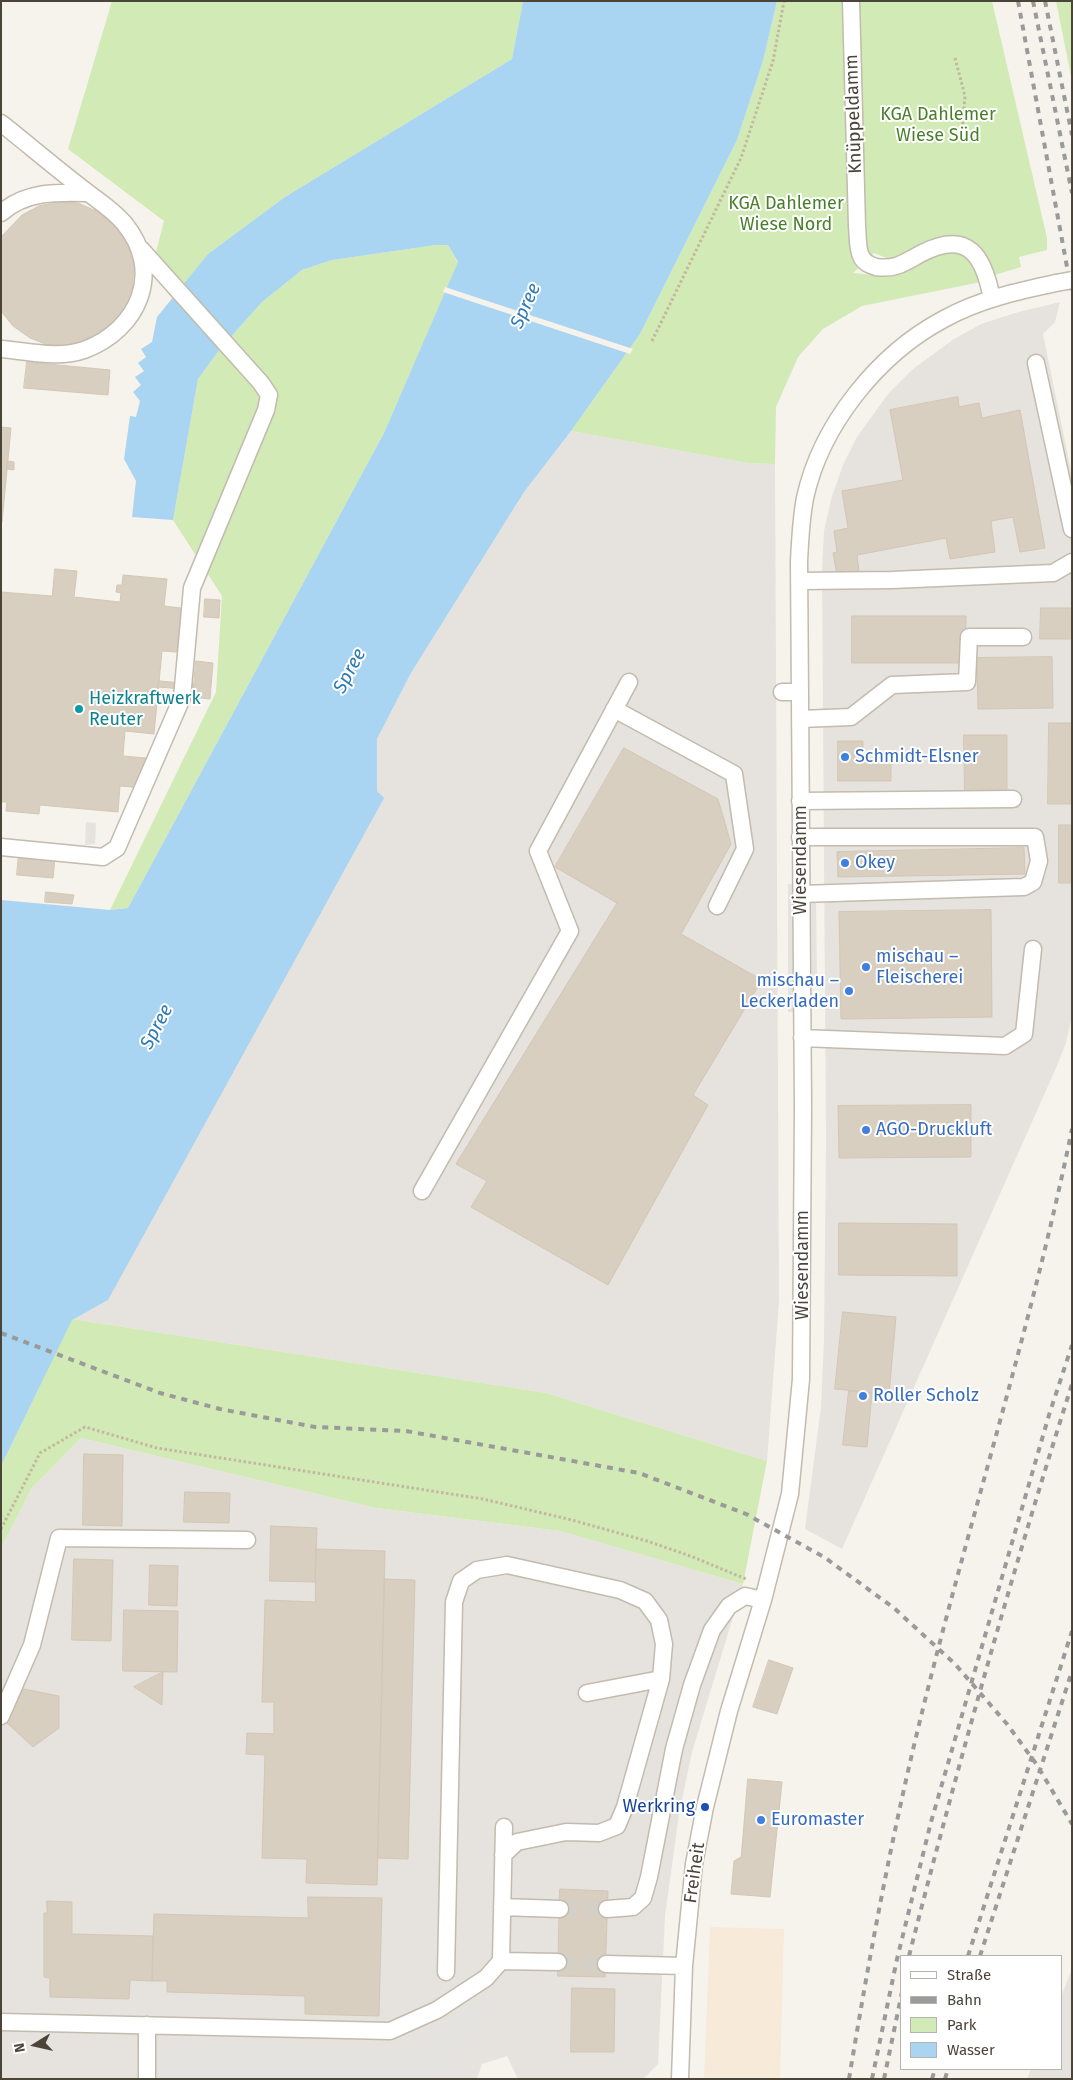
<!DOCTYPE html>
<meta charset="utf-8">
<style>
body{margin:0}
#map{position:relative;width:1073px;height:2080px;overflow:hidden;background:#f6f3ec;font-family:"Fira Sans",sans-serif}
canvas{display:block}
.frame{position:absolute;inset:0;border:2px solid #4b4439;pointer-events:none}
.legend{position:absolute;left:900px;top:1955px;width:162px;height:115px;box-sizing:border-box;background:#fff;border:1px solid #b7b4b0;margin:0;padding:6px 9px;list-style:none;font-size:15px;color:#4b4439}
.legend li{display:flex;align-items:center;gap:10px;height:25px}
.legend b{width:25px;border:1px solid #b7b4b0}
.north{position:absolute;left:10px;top:2020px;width:50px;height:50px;-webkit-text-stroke:4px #fff;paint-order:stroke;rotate:260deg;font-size:14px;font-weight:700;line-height:20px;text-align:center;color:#4b4439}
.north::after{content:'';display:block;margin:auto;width:18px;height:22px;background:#4b4439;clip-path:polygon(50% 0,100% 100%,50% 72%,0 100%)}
</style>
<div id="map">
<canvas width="1073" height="2080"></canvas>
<div class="frame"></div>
<ul class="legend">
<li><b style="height:6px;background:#fff"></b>Straße</li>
<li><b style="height:6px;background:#9a9a9a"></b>Bahn</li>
<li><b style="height:14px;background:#d2eab5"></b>Park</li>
<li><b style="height:14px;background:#a9d4f2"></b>Wasser</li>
</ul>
<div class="north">N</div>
</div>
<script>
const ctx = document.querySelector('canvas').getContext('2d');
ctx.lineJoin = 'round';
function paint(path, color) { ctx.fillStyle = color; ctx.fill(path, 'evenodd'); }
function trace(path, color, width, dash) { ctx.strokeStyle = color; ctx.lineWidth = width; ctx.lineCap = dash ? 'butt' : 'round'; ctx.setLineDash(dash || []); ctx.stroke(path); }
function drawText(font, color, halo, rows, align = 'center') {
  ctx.font = font + ' "Fira Sans",sans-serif'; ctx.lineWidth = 4; ctx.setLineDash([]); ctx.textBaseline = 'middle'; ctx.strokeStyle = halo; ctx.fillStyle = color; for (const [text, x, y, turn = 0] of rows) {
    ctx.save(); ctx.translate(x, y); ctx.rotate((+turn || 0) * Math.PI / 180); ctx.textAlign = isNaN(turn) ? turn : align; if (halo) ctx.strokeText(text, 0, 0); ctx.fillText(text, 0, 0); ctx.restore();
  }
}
paint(new Path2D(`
 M710 1927 784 1929 780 2079H704Z`), '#f7ead8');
paint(new Path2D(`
 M1060 302 1055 322 1043 334 1072 476V1015L1066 1043 1056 1068 842 1549 805 1529 821 1407 824 1340 826 1140 822 570 824 531 832 496 843 465 857 437 888 394 913 369 954 339 981 324 1015 313Z
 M571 431 748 463 775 464 779 1301 767 1461 546 1393 72 1319 108 1300 377 791V739L411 673 524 492Z
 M81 1438 376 1508 560 1531 743 1584 692 1752 679 1814 665 1916 658 2064 643 2079H518L507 2056 482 2064 477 2079H1V1548L31 1489Z
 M1072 1969V2079H1027L1031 2069H1062V1994Z`), '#e6e2dd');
paint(new Path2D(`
 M112 1H523L512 59 285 197 208 254 184 286 155 256 164 221 68 149Z
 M777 1H992L1047 238V250L1019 257 1021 267 995 275C991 266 985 252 976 246 951 228 916 250 892 260L874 253 853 273 884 276 941 251H963L981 282 862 306 823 329 798 357 776 407 775 464 748 463 571 431 640 334 737 140 763 61Z
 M1056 1H1072V77L1071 76Z
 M436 245H448L458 263 384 433 128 908 110 910 216 692 222 596 173 520 198 379 220 349 262 302 302 270 332 260Z
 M72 1319 546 1393 767 1461 743 1584 560 1531 376 1508 81 1438 31 1489 1 1548V1466Z`), '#d2eab5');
paint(new Path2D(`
 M86 822 96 823 95 844 85 845Z
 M788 884H793V1012H788Z
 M811 896H816L817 981 812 980Z
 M488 1993 497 2003 472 2051 461 2057V2070L435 2079H156L155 2063 159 2050 173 2041 385 2048 407 2045Z`), '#e5e3e0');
paint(new Path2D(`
 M523 1H777L763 61 737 140 640 334 571 431 524 492 411 673 377 739V791L384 798 108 1300 72 1320 1 1466V900L110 910 128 908 384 433 458 262 448 245H436L332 260 302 270 262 302 220 349 198 379 173 520 132 517 136 481 124 459 130 416 136 417 140 401 133 392 141 385 135 377 144 371 138 363 146 357 141 349 152 342 157 317 208 254 285 197 512 59Z`), '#a9d4f2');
paint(new Path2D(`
 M445 287 633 349 630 354 443 292Z`), '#f6f3ec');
const building = new Path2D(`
 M58 202 78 203 105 215 125 237 134 265 132 294 119 320 96 338 67 346 48 345 30 338 13 326 1 311V237L22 215 39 206Z
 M27 362 110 370 108 395 24 388Z
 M958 397 959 407 979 403 982 418 1020 410 1045 548 1020 552 1013 517 991 521 995 552 950 559 946 538 857 555 859 571 837 575 833 553 837 552 834 531 848 528 842 491 903 480 890 410Z
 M1 427 11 428 2 522 1 521Z
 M8 461 14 462V470L7 469Z
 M55 569 77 571 74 597 120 602 121 593 116 592 117 585H122L123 575 167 579 164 606 181 608 177 652 162 651 154 734 125 731 123 756 146 758 143 788 120 786 118 812 40 805 39 814 6 811 7 802H1V592L52 596Z
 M205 599 220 600 219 618 204 617Z
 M1041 608H1072V639H1040Z
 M852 616H966L965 663H852Z
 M1052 657 1053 708 978 709 977 658Z
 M196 661 213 663 210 699 193 697Z
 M159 681 194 684V690L158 687Z
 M1049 723H1072V804H1048Z
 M964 735H1007V794H965Z
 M838 741H863V759H891V781H838Z
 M624 748 718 799 731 844 681 934 762 980 693 1095 708 1105 608 1285 471 1207 487 1181 456 1164 617 903 555 867Z
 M1059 825H1072V883H1059Z
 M1024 848 1025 874 838 877 837 852Z
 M19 854 55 858 53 878 17 875Z
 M46 892 74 895 72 904 45 902Z
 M991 910 992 1017 841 1019 839 912Z
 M971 1105V1157L839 1158 838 1106Z
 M839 1223 957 1224V1276L839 1275Z
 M843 1312 896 1317 889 1394 835 1389Z
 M849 1391 872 1393 867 1447 843 1445Z
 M84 1454 123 1455 122 1526 83 1525Z
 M185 1492 230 1493 229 1523 184 1522Z
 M271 1526 317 1528 315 1582 270 1581Z
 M316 1549 385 1551 377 1885 306 1883 307 1859 262 1858 265 1755 246 1754 247 1733 274 1734V1702H262L265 1600 315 1602Z
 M74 1559 113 1560 111 1641 72 1640Z
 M150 1565 178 1566 177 1606 149 1605Z
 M385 1579 415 1580 408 1859 378 1858Z
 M124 1610 178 1611 177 1672 123 1671Z
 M769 1660 793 1668 777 1714 753 1707Z
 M163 1672 162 1705 134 1687Z
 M24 1689 59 1696V1728L33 1747 6 1722Z
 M748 1779 782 1782 770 1897 731 1894 734 1861 741 1857Z
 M560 1889 608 1891 605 1977 558 1976Z
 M308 1897 382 1898 379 2016 305 2014V1996L167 1992V1981H152L154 1914 308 1918Z
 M47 1901 72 1902V1934L153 1936 152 1981 130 1980 129 1999 50 1997V1978L44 1977V1913H47Z
 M572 1988 615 1989 614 2052H571Z`);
paint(building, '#d8cfc1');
trace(building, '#d3c7b4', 1);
trace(new Path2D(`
 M560 1909H607
 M558 1962 606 1964`), '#d4d0c8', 16, [16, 8]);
const minor = new Path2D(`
 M851 1 857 226C858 235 857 248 861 256 864 263 870 265 876 267 896 270 905 262 922 253 969 229 984 257 992 299
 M1 123C30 146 58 170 87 192 100 202 113 210 124 223 164 271 139 330 84 350 59 359 27 351 1 349
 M1 213C26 191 57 192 88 193
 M1036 363 1072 529
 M799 581 892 580 1053 573 1072 562
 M782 692H800
 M614 709 734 774 745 849 717 906
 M800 719 851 717 892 685 967 682 969 637H1023
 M800 801 1013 799
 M800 837H1035L1039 861 1033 882 1024 887 801 894
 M1 847 103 857 117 848 182 698 192 588 266 410 269 395 261 383 141 249
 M802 1038 1005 1046 1024 1034 1033 949
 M422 1191 570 931 538 851 629 682
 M587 1693 661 1679
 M1 1716 32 1645 59 1538 247 1540
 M502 1907 560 1909
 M607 1909 633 1907 643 1898 649 1877 674 1749 692 1685 712 1630 729 1606 745 1596 763 1600
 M501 1961 558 1962
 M606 1964 684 1966
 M446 1972 454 1602 461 1581 477 1570 507 1565 620 1590 645 1601 659 1620 664 1644 661 1679 625 1807 617 1826 599 1833 566 1832 517 1842 503 1855
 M1 2022 390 2031 437 2010 486 1978 501 1961 504 1827
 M147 2079V2025
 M680 2079 684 1966 694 1864 705 1807 729 1711 763 1600 790 1494 801 1379 803 1107 799 562C800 540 801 519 805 498 821 425 878 354 944 319 978 300 1018 291 1056 283`);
trace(minor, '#c2bbae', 19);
trace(new Path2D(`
 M955 58 965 96 962 133
 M652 341 741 158 773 61 784 1
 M1 1529 40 1453 85 1427 157 1448 483 1499 572 1520 647 1541 693 1557 746 1579`), '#c4b79f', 3, [2.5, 2.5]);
trace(minor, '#fff', 16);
trace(new Path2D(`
 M1018 1 1072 294
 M1033 1 1072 193
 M1045 1 1072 135
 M1 1333 160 1393 220 1409 315 1427 406 1431 639 1473 746 1514 824 1557 894 1608 955 1664 1007 1724 1037 1765 1072 1824
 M909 1956C958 1764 1012 1573 1072 1384
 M968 1956 1072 1631
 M980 1956 1072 1671
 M849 2079C868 1964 889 1850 916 1737 965 1533 1030 1334 1072 1129
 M872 2079 897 1959 931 1822 1049 1415 1072 1345
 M884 2079 902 1992
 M932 2079 935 2069
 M945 2079 948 2069`), '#9a9a9a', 4, [6, 6]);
const minorBridge = new Path2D(`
 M1056 283 1072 280`);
trace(minorBridge, '#c2bbae', 19, []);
trace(minorBridge, '#fff', 16);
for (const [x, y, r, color] of [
 [79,709,5,"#0f9aa8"],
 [845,757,5,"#3f7fe0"],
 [845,863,5,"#3f7fe0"],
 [866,967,5,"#3f7fe0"],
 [849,991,5,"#3f7fe0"],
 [866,1130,5,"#3f7fe0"],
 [863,1396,5,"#3f7fe0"],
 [705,1807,5,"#1a4fb4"],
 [761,1820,5,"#3f7fe0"]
]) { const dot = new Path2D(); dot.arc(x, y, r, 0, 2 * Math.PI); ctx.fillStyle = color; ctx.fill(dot); trace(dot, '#fff', 2); }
drawText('18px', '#4b4439', '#fff', [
 ["Knüppeldamm",854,114,-92],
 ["Wiesendamm",801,860,-90],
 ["Wiesendamm",803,1265,-90],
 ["Freiheit",695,1873,-82]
]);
drawText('18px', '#4a7f2a', '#fff', [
 ["KGA Dahlemer",938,115],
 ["Wiese Süd",938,136],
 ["KGA Dahlemer",786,204],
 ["Wiese Nord",786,225]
]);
drawText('18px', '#0d838f', '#fff', [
 ["Heizkraftwerk",89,699],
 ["Reuter",89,720]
], 'left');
drawText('18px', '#366cbe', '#fff', [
 ["Schmidt-Elsner",855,757],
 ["Okey",855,863],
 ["mischau –",876,957],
 ["Fleischerei",876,978],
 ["mischau –",839,981,"right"],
 ["Leckerladen",839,1002,"right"],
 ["AGO-Druckluft",876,1130],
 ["Roller Scholz",873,1396],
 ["Euromaster",771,1820]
], 'left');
drawText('18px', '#164399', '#fff', [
 ["Werkring",695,1807]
], 'right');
drawText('italic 19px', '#2e7ab2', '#fff', [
 ["Spree",526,306,-66],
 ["Spree",350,671,-62],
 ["Spree",157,1027,-62]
]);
</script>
